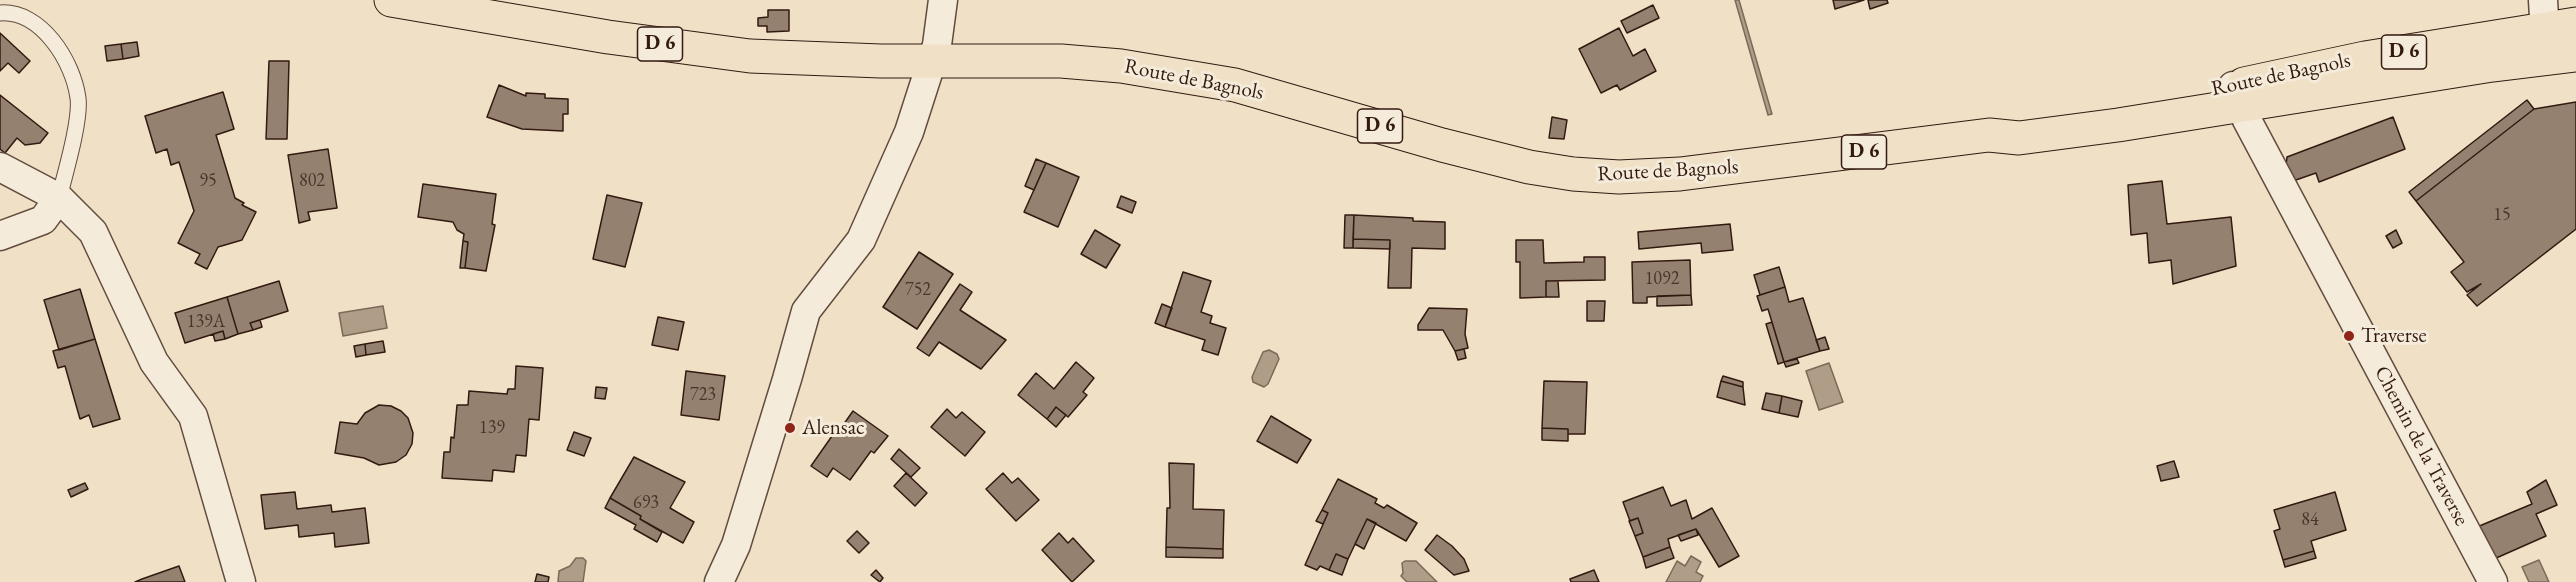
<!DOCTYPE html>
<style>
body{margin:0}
canvas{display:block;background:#efe0c6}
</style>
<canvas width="2576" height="582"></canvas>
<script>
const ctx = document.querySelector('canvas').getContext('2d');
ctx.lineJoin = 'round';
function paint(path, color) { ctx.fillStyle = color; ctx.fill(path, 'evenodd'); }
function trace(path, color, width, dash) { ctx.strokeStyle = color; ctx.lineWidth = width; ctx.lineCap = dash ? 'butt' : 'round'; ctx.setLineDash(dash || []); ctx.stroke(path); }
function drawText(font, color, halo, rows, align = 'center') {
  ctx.font = font + ' "EB Garamond",serif'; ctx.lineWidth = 6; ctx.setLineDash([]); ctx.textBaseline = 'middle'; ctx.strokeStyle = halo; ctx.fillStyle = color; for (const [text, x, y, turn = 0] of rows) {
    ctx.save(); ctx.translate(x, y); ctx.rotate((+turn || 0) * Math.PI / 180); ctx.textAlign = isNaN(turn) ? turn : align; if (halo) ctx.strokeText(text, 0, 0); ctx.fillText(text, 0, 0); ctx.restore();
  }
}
const water = new Path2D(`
 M1735 0H1739L1772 114 1768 115Z
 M383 306 387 328 343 336 339 313Z
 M1269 350 1277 354 1279 359 1268 384 1264 387 1253 382 1252 377 1263 352Z
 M1829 363 1843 402 1819 410 1806 371Z
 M1691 556 1701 562 1696 572 1703 576 1700 582H1666L1677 561 1685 566Z
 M576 558H583L586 561 583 582H558L559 571 570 566Z
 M2539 560 2549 582H2529L2522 567Z
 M1405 561H1416L1437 582H1407L1401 576 1403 573 1402 563Z`);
paint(water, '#af9d88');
trace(water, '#7d6958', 1.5);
const building = new Path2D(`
 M1833 0H1864L1835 9Z
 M1868 0H1887L1888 3 1870 9Z
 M1653 5 1659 18 1627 33 1621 21Z
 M768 10H789V31L767 32V26H758V18L768 17Z
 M1619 28 1633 56 1645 49 1656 71 1620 90 1617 85 1601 93 1579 49Z
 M0 33 30 61 19 73 8 63 0 71Z
 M137 42 139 56 123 59 121 44Z
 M121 44 123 59 107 61 105 46Z
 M269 61H289L287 139H266Z
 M499 85 526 96V93L545 94V98L568 99V114H563V131L522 129 487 117Z
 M223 92 234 129 216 135 235 198 244 203 242 205 256 212 242 240 218 247 207 269 195 263 200 254 178 243 194 211 179 162 171 165 167 149 156 153 145 116Z
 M0 95 48 133 40 143 25 145 17 138 5 153 0 149Z
 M2527 100 2534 109 2416 201 2409 192Z
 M2576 102V229L2477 306 2467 295 2481 284 2467 292 2451 272 2464 262 2416 201 2534 109Z
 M1552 117 1567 120 1564 139 1549 138Z
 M2393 117 2405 149 2319 182 2316 173 2293 181 2286 166 2287 157Z
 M328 149 337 208 308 212 310 220 299 223 288 155Z
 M1036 159 1046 163 1034 190 1025 186Z
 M1046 163 1079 177 1058 227 1024 212Z
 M2162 181 2167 224 2231 217 2236 266 2173 284 2171 260 2149 263 2147 233 2131 235 2128 185Z
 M423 184 496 194 492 224 495 225 486 271 465 268 468 242 463 241 464 234 457 230 453 222 418 217Z
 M607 195 642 203 625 267 593 259Z
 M1121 196 1136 202 1132 213 1117 207Z
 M1345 215H1354L1353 248H1344Z
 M1354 215 1413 218V221L1445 222V249L1412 248 1411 288H1388L1390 240 1353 239Z
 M1730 224 1733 250 1702 253 1701 243 1639 249 1638 232Z
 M1095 230 1120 245 1106 268 1081 254Z
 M2396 230 2402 243 2393 248 2386 236Z
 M1353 239 1390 240V249L1353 248Z
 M1516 240H1543L1544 263 1584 262V257H1605V280L1546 281V297L1520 298V262H1516Z
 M463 241 468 242 465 268H460Z
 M919 252 953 274 917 329 883 307Z
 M1690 260 1691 295 1647 297V303H1633L1632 262Z
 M1779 267 1785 287 1760 295 1754 275Z
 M1183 272 1211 281 1201 312 1212 316 1210 323 1226 328 1218 355 1202 350 1205 340 1165 327Z
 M279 281 288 311 250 323 253 330 238 334 227 297Z
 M1546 281H1558L1559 297H1546Z
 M960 284 972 292 960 310 1006 340 981 369 939 342 929 356 917 348Z
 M1785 287 1789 302 1803 298 1820 351 1784 362 1768 309 1762 311 1757 296Z
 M80 289 95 339 59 350 44 300Z
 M1691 295 1692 305 1657 306V296Z
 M227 297 238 334 225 339 223 331 185 343 175 313Z
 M1587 301H1605L1604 321H1587Z
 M1162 304 1172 308 1165 327 1155 323Z
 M1429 308 1467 309 1465 334 1468 348 1455 351 1443 330H1418V325Z
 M658 317 684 322 678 350 652 345Z
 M260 320 262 327 253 330 250 323Z
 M1772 322 1784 362 1778 364 1766 324Z
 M223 331 225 339 215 341 213 334Z
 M1825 337 1829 349 1820 351 1816 340Z
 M95 339 120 419 93 427 89 415 80 419 65 366 58 368 53 351Z
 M383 341 385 352 366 355 365 344Z
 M365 344 366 355 356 357 354 346Z
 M1464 349 1466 358 1458 360 1455 351Z
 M1797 359 1799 363 1786 367 1784 362Z
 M1076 362 1094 378 1083 392 1087 395 1068 417 1056 407 1047 419 1018 395 1036 373 1054 389Z
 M516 366 543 368 539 420 529 419 526 456 516 455 514 472 493 470 492 481 442 478 444 452H450L451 437 454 438 457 405H468L469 391 507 394 508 389H515Z
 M686 371 725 376 719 420 681 415Z
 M1723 376 1743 382V387L1721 381Z
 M1544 381 1587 382 1585 434H1568V429L1542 428Z
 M1721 381 1743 387 1745 405 1717 397Z
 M596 387 607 388 605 399 595 398Z
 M1766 393 1782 396 1779 413 1762 409Z
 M1782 396 1802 401 1798 417 1779 413Z
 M379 405 391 406 401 411 408 418 413 433 412 444 406 455 396 462 379 465 364 458 335 453 340 422 357 424 365 413Z
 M1056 407 1066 415 1056 427 1047 419Z
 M947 409 956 418 962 412 985 432 965 456 931 427Z
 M853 411 888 436 874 453 871 451 850 480 833 468 827 477 811 466 839 426 841 428Z
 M1271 416 1311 440 1297 463 1257 441Z
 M1542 428 1568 429V441L1542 440Z
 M574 432 591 438 584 456 567 450Z
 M899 449 920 468 911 477 891 459Z
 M634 457 685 482 670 508 694 522 683 543 640 519 641 516 610 498Z
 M2174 461 2179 477 2161 481 2157 466Z
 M1169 463 1194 464 1193 509 1224 510 1223 549 1166 547 1167 508H1170Z
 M906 473 927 493 915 506 894 486Z
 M1003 473 1012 483 1018 478 1039 500 1016 521 986 489Z
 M1338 479 1377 499 1375 503 1384 508 1387 505 1417 523 1406 541 1367 519 1348 559 1336 554 1329 570 1320 566 1317 570 1305 565 1328 513 1322 510Z
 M2546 480 2557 505 2536 514 2546 536 2494 559 2477 527 2532 504 2527 492Z
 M85 483 88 489 71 497 68 490Z
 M1663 487 1671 506 1686 500 1692 519 1712 508 1739 556 1719 567 1696 529 1668 539 1670 547 1643 557 1635 536 1643 533 1638 518 1630 521 1623 502Z
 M295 492 297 509 331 505 332 512 365 508 369 543 335 547 334 533 299 537 298 525 265 529 261 495Z
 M2335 492 2346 530 2311 541 2314 551 2283 560 2274 531 2280 529 2274 510Z
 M610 498 641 516 640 519 662 532 657 542 634 529 636 525 605 508Z
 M1322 510 1328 513 1323 524 1316 521Z
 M1638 518 1643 533 1635 536 1629 521Z
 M1367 519 1376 523 1364 549 1355 544Z
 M1696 529 1698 535 1681 541 1678 535Z
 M857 531 869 543 859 553 847 541Z
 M1059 533 1068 543 1073 538 1094 561 1072 582 1042 550Z
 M1437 535 1452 546 1464 559 1469 571 1454 575 1425 550Z
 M1166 547 1223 549V558L1166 557Z
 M1670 547 1674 558 1646 568 1643 557Z
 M2314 551 2316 558 2285 567 2283 560Z
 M1336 554 1348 559 1342 575 1329 570Z
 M179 566 185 582H135L142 579Z
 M876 570 883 578 880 582 871 575Z
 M1594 570 1599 582H1571L1570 579Z
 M537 574 549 577 548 582H535Z`);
paint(building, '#95816f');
trace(building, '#331a11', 1.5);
const lane = new Path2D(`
 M0 13C41 10 73 61 78 98 81 120 65 174 59 198`);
const street = new Path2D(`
 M2543 0 2546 52
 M2233 86 2247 120 2493 582
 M0 167 59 198 93 232 154 362 193 416 241 582
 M0 236 43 220 59 198
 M719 582 736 545 787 379 806 311 861 240 909 132 937 45 943 0`);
const primary = new Path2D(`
 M391 0 608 37 750 56 881 61H1061L1121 66 1235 85 1442 145 1529 167 1573 174 1619 177 1680 174 1989 135 2019 138 2118 125 2492 65 2576 55
 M2244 84 2365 58 2576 24`);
trace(lane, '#624c3e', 17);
trace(street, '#624c3e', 31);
trace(primary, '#331a11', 35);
trace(lane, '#f5ebda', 15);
trace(street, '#f5ebda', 28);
trace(primary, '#efe0c6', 33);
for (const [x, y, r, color] of [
 [2349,336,6,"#8f2418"],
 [790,428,6,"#8f2418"]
]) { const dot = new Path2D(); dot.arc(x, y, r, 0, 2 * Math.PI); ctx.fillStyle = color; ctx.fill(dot); trace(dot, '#f5ebda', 2); }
drawText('18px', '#4c3428', null, [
 ["95",208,181],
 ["802",312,181],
 ["15",2502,215],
 ["1092",1662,279],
 ["752",918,290],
 ["139A",206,322],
 ["723",703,395],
 ["139",492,428],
 ["693",646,503],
 ["84",2310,520]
]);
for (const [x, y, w] of [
 [660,44,45],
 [2404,52,45],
 [1380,126,45],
 [1864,152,45]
]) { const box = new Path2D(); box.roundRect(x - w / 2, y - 17, w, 34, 4.5); ctx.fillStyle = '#f5ebda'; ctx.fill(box); trace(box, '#331a11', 1.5); }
drawText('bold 20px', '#331a11', null, [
 ["D 6",660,44],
 ["D 6",2404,52],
 ["D 6",1380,126],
 ["D 6",1864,152]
]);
drawText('21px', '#331a11', '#f5ebda', [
 ["Route de Bagnols",2281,75,-12],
 ["Route de Bagnols",1194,80,11],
 ["Route de Bagnols",1668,171,-3],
 ["Chemin de la Traverse",2421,446,62]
]);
drawText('21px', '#331a11', '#f5ebda', [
 ["Traverse",2361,336],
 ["Alensac",802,428]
], 'left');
</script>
